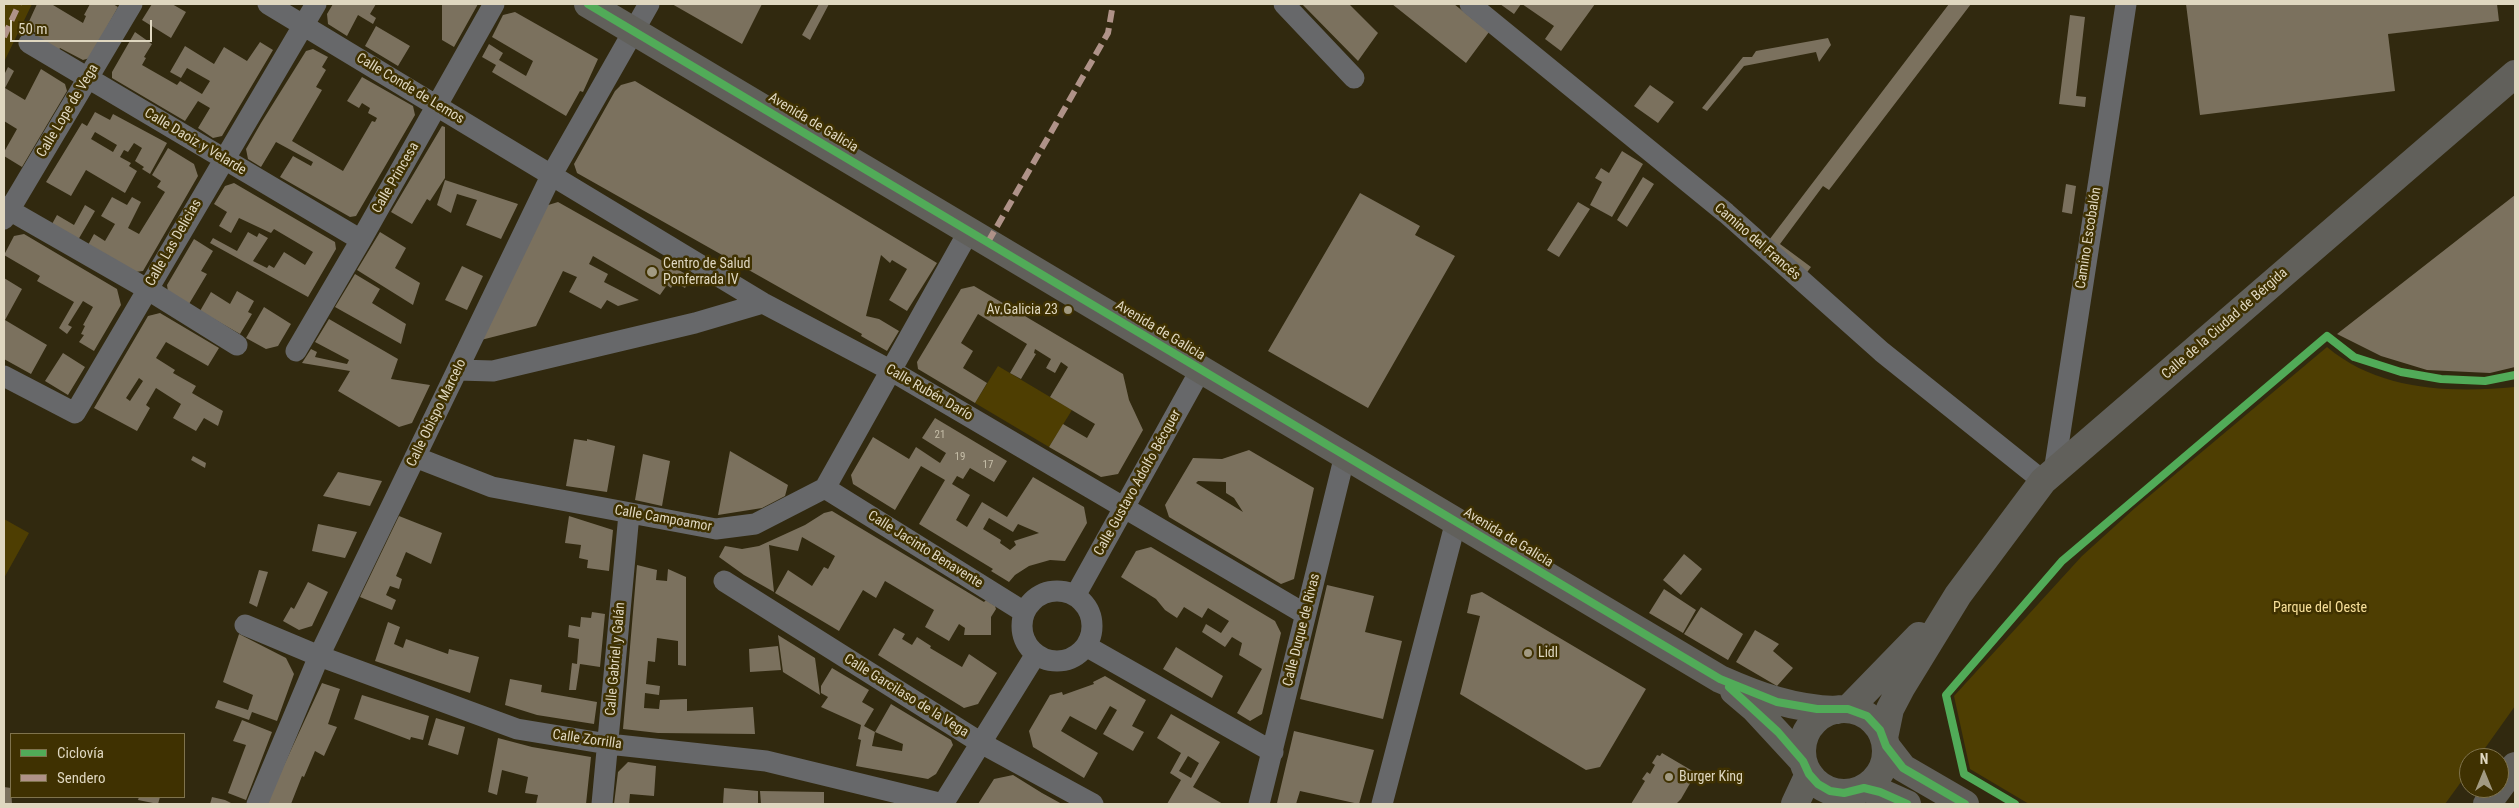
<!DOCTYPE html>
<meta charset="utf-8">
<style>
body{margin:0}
#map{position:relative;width:2519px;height:808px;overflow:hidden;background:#31290f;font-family:"Roboto Condensed",sans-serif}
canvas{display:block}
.frame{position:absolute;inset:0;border:5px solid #dfd7c0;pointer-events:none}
.legend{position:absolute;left:10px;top:733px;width:175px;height:65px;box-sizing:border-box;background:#3f3101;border:1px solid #7f734d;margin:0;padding:6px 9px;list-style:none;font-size:15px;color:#dfd7c0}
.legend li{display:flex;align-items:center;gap:10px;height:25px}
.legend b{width:25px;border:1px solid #7f734d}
.north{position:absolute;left:2459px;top:748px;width:50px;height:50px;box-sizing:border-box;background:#3f3101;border:1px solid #7f734d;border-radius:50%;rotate:0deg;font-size:14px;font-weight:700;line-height:20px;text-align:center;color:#dfd7c0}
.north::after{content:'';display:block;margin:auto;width:18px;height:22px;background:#a29a82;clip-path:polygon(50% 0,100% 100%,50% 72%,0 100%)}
.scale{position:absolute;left:10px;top:20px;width:142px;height:22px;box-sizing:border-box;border:2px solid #dfd7c0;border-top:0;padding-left:6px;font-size:15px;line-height:18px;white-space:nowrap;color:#dfd7c0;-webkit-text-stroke:4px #3f3101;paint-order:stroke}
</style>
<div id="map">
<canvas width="2519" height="808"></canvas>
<div class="frame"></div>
<ul class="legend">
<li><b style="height:6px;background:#51ab58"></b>Ciclovía</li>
<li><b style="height:6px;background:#af9288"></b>Sendero</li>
</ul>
<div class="north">N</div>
<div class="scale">50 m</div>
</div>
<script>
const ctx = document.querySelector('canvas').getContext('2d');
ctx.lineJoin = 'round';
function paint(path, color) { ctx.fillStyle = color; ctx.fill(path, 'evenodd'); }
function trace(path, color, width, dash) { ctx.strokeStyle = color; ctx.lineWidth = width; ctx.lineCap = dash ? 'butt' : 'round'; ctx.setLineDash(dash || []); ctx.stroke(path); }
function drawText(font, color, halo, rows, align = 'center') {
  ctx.font = font + ' "Roboto Condensed",sans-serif'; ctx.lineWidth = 5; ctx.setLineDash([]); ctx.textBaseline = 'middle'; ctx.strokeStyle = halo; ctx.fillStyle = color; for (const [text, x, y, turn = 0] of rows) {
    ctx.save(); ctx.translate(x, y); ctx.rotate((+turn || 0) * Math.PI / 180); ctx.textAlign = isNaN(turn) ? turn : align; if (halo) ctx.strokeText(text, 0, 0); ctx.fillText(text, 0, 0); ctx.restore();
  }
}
paint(new Path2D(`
 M4 4H32L4 62Z
 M2327 347C2379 391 2451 393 2515 387V706L2478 758H2469V771L2445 804H2029L1970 769 1954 696 2082 556 2135 508Z
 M998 366 1072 410 1049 447 975 403Z
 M4 519 29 533 4 578Z`), '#4e3e02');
paint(new Path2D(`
 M37 4H54L53 5 83 23 86 16 84 15 90 4H113L118 7 90 58 83 60 60 48 59 50 34 36 36 33 26 28Z
 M152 4H172L186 12 171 38 142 20Z
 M333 4H376L370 14 376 18 373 24 358 15 347 36 328 24 327 14Z
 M442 4H478L454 47 442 40Z
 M672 4H762L742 44Z
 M819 4H829L810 40 802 35Z
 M1302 4H1349L1378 33 1358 61Z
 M1392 4H1454L1489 32 1466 63Z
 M1500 4H1521L1514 14Z
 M1522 4H1595L1561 51 1545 39 1554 26Z
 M1949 4H1971L1829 190 1823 186 1780 244 1811 267 1805 275 1766 244Z
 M2186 4H2497L2499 21 2388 34 2395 91 2200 115Z
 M515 12 598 59 583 92 580 91 566 116 492 72 496 65 482 57 489 44 503 53 499 60 526 76 533 61 492 37 503 15Z
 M2070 15 2085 17 2076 96 2086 97 2085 107 2059 104Z
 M376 26 410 46 398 66 365 46Z
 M135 32 152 44 144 57 146 58 142 65 177 85 180 81 202 94 210 81 187 68 181 78 170 72 185 46 214 64 224 47 247 61 260 42 273 50 222 136 213 138 198 128 210 108 198 101 185 121 112 78V72Z
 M1828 38 1831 45 1819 62 1816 52 1744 66 1707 111 1702 108 1743 57H1752L1756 51Z
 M313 49 328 57 322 67 326 70 316 87 322 90 292 141 343 171 372 121 375 122 377 118 368 113 370 108 362 103 359 108 347 101 362 77 413 106 415 115 356 216 350 217 280 177 293 156 311 166 313 162 276 142 261 167 248 159 246 149 261 123 306 51Z
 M8 67 14 71 5 88 25 100 41 69 65 84 67 91 22 167 4 156V152L17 129 4 121V75Z
 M635 81 937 263 907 311 889 300 907 269 892 260 890 263 881 255 866 316 879 319 899 331 887 351 861 336 862 334 577 173 574 164 615 91 621 85Z
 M1650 85 1674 102 1658 123 1634 106Z
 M95 112 110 120 113 114 167 143 150 174 142 169 144 167 135 161 142 148 134 143 128 152 124 150 120 157 131 163 129 166 137 171 125 193 86 170 71 196 46 182 82 123 87 126ZM95 132 117 145 113 152 91 139Z
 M442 126 445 127V178L430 201 427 199 412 224 391 212Z
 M168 148 194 164 198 176 143 271 135 272 88 245 94 234 105 241 115 224 101 216 112 197 127 205 132 197 141 202 128 228 139 234 165 192 157 187 161 181 152 175Z
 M1622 151 1643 164 1612 217 1590 205 1602 182 1595 178 1601 168 1609 173Z
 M1643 177 1654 184 1627 227 1617 220Z
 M445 180 518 204 501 239 466 225 477 200 457 194 451 213 437 205Z
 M234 183 335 242 336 249 308 297 210 243 213 238 237 251 248 232 257 237 259 233 268 238 253 261 267 268 269 265 274 268 284 252 305 265 313 252 274 229 271 233 239 218 231 233 219 226 227 212 214 204 225 186Z
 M2066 184 2076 186 2072 214 2062 212Z
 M1360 193 1420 226 1415 235 1455 256 1368 408 1268 351Z
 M2515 195V367L2490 373 2427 370 2381 356 2337 334Z
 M558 202 691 277 685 288 674 282 671 288 667 285 660 295 593 256 589 264 608 274 604 282 639 300 618 306 607 300 601 309 569 292 577 277 563 271 536 326 481 340 545 206Z
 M1578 202 1590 209 1559 257 1547 250Z
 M85 205 95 211 78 240 52 224 57 215 74 225Z
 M380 232 406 248 395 268 420 283 413 305 357 270Z
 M24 234 117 289 121 305 94 351 79 342 84 335 81 334 85 326 83 325 93 307 83 301 68 325 72 327 67 334 59 328 74 302 37 281 40 276 4 255 14 236Z
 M194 239 213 251 201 271 207 274 189 304 168 292 167 285Z
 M462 266 483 276 467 310 445 300Z
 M355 274 380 289 372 303 406 324 401 344 335 307Z
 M4 278 22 289 5 320 47 345 31 374 4 359Z
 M974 286 1123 374 1129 400 1143 430 1118 474 1101 477 1049 447 1063 424 1087 438 1095 424 1050 397 1068 367 1061 362 1055 373 1046 368 1051 359 1035 349 1034 353 1036 354 1021 379 1010 373 1027 344 978 314 961 343 973 351 963 368 987 383 975 403 918 369 917 362 961 289Z
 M237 291 254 301 248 312 252 314 240 334 200 311 211 292 230 304Z
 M264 307 291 324 278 346 266 349 246 338Z
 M160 313 219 348 208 366 166 342 156 358 175 370 173 373 196 386 192 393 223 411 218 426 204 418 196 431 173 418 181 404 156 388 146 405 150 408 137 431 94 408 148 316ZM139 378 143 381 130 401 126 398Z
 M329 319 398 359 391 379 430 385 412 423 399 427 338 391 350 371 302 363 311 349 317 352 315 357 347 364 349 360 315 342Z
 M63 353 85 367 68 395 45 381Z
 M935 418 1007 461 994 482 970 468 963 479 957 476 952 484 970 495 956 520 967 527 982 502 1007 517 1033 477 1084 507 1087 523 1065 561 1050 560 1029 566 1015 575 1009 582 991 571 993 569 919 524 945 480 921 466 895 510 853 484 851 475 873 437 909 459 916 447 940 463 946 453 922 438ZM989 518 1013 532 1018 524 1039 533 1014 541 1016 545 1010 550 1000 543 1001 540 983 529Z
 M574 439 587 441V439L615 446 607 492 566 486Z
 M1249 450 1314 488 1294 579 1281 584 1169 517 1165 505 1193 458 1222 459ZM1198 481 1226 482V493L1234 498 1243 512 1196 483Z
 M730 451 788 485 785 496 762 508 718 515Z
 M643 454 670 461 662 506 635 500Z
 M193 456 206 463 205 468 191 460Z
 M338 472 382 481 370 506 323 496Z
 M832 511 984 602 986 600 995 606 996 609 991 617V635H964L965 628 959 624 949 641 925 627 934 610 885 581 876 598 863 590 839 631 775 593 788 570 812 586 824 567 828 569 835 556 802 537 798 551 769 545 774 592 744 575 719 557 725 546 742 549 759 546 805 525 824 513Z
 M399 516 442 533 431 564 406 552 396 576 402 579 399 589 390 586 386 595 396 600 392 610 360 597Z
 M569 516 613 530 609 571 587 568 588 560 579 558 581 545 565 543Z
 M318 524 357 532 345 558 312 551Z
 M1151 547 1275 621 1281 633 1262 714 1250 721 1237 713 1262 669 1239 655 1242 643 1232 637 1225 647 1202 632 1206 624 1221 633 1229 621 1208 608 1202 618 1184 607 1177 618 1165 610 1156 599 1121 577 1136 551Z
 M1684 554 1702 569 1681 595 1663 580Z
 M637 565 657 570 656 580 667 581 668 569 686 577V666L678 665V641L657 638 655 662 648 661 646 684 660 686 659 695 645 693 644 708 659 709 660 700 687 699V711L753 707 755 734 658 733 623 729Z
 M259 570 268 572 257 607 249 603Z
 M308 582 328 592 312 626 299 630 283 621 291 607 294 609Z
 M1327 585 1374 596 1365 632 1402 641 1383 719 1300 699Z
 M1664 589 1696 610 1683 633 1649 613Z
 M1482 592 1646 689 1600 767 1586 770 1460 694 1480 616 1467 613 1471 595Z
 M1701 607 1743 634 1728 660 1684 634Z
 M592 612 605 614 600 667 580 664 576 690H569L572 663 577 664 579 639 568 637 569 625 580 627 581 617 591 618Z
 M388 622 400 627 394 644 403 648 406 639 448 654 449 649 479 657 470 693 375 661Z
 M894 628 905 634 902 639 912 645 917 637 931 646 930 648 962 667 969 654 997 673 978 704 964 708 878 655Z
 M1755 630 1779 644 1773 651 1793 668 1777 686 1736 662Z
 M239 634 286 658 294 674 277 721 252 712 249 720 215 708 218 700 248 710 253 695 223 682Z
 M778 635 815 658 820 695 783 672Z
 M778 646 781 670 750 672 749 649Z
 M1176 647 1223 676 1212 698 1163 669Z
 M832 668 869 690 862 702 874 709 864 726 875 732 872 746 902 751 903 744 875 732 891 704 951 740 953 745 936 774 928 779 856 766 861 740 858 739 861 725 821 707 828 697 821 693V686Z
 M1105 676 1146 700 1132 726 1144 732 1133 751 1103 734 1117 710 1110 706 1096 730 1070 716 1061 731 1098 753 1084 778 1033 747 1029 731 1050 695 1062 692 1063 695 1094 684 1093 682Z
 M510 679 542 685 541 692 597 702 594 724 537 715 505 705Z
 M322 683 340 689 328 724 337 727 324 756 315 751 304 777 302 776 291 804H266Z
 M362 695 429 716 423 740 411 737 410 740 354 719Z
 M1171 714 1220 742 1193 787 1223 804H1167L1181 780 1170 773 1181 753 1157 738ZM1188 756 1199 763 1191 778 1179 771Z
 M436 718 465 727 458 755 428 745Z
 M242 720 272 732 246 800 228 793 246 745 233 741Z
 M1294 731 1374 750 1359 804 1300 791 1296 804 1277 803Z
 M498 738 532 747 591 757 586 804H536L538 795 525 793 528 777 502 770 497 795 488 792Z
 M1662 753 1696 773 1681 799 1676 804H1631L1645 781 1642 779 1647 772 1650 774 1655 765 1652 763 1657 755 1660 756Z
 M628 762 656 766 654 796 630 794 629 804H614L618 772Z
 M1013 775 1042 793 1062 804H978L994 779Z
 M4 787 11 788 12 804H4Z
 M724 788 758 791V804H723Z
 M760 791 824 792V804H761Z
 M139 797H160L158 804 138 800Z
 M212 797 225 800 233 804H210Z`), '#7b715e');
trace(new Path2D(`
 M268 4 763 303 890 370 1305 614
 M1284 4 1354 78
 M1470 4 1726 213 1882 352 2043 481
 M29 43 361 240
 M4 207 147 289 237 345
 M4 219 132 4
 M296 351 361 240 494 4
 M458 370 493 371 695 323 763 303
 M4 376 75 413 316 4
 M415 457 492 487 716 529 755 524 825 488 969 231
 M2054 472 2126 4
 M825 488 1024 612
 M724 581 981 743 1093 804
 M1022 626a35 35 0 1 1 70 0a35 35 0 1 1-70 0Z
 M1075 596 1201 369
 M245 625 319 656 517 729 608 744 766 761 943 804
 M1086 646 1273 752
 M257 804 319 656 551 176 649 4
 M602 804 629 514
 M943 804 1036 654
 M1259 804 1345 455
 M1382 804 1456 521`), '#67686a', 21);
trace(new Path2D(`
 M588 4 1720 679C1758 696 1794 709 1836 710
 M1734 691 1754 708 1803 761
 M1848 709 1919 636
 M1802 751a42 42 0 1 1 84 0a42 42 0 1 1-84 0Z
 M1884 738 1890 709 1901 688 1958 595 2043 481 2515 74
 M1886 746 1903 768 1965 804
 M1864 788 1880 792 1907 804
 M1795 804 1809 774
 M2487 804 2515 766`), '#61605b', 28);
trace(new Path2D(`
 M4 37 19 4
 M988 242 1108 33 1113 4`), '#af9288', 6, [12, 6]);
trace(new Path2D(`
 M588 4 1720 679 1777 702 1817 709H1848L1867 716 1880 730 1886 746 1903 768 1965 804
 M1729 687 1778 732 1803 761 1809 774 1818 784 1830 791 1844 793 1864 788 1880 792 1907 804
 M2015 804 1964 774 1946 695 2062 561 2327 336 2354 357 2401 372 2441 379 2485 381 2515 375`), '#51ab58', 8);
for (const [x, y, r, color] of [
 [652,272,6,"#a29a82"],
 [1068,310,5,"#a29a82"],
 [1528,653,5,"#a29a82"],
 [1669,777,5,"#a29a82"]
]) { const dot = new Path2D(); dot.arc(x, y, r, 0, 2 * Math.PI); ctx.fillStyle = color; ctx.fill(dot); trace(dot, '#3f3101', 2); }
drawText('11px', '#c6bea8', null, [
 ["21",940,435],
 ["19",960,457],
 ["17",988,465]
]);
drawText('14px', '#dfd7c0', '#3f3101', [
 ["Calle Conde de Lemos",410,89,31],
 ["Calle Lope de Vega",68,111,-59],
 ["Avenida de Galicia",813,123,31],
 ["Calle Daoiz y Velarde",195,142,31],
 ["Calle Princesa",396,178,-60],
 ["Camino Escobalón",2089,238,-81],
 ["Camino del Francés",1757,242,41],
 ["Calle Las Delicias",174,243,-60],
 ["Calle de la Ciudad de Bérgida",2225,324,-41],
 ["Avenida de Galicia",1160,331,31],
 ["Calle Rubén Darío",929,393,30],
 ["Calle Obispo Marcelo",437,413,-64],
 ["Calle Gustavo Adolfo Bécquer",1138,483,-61],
 ["Calle Campoamor",663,519,10],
 ["Avenida de Galicia",1508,538,31],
 ["Calle Jacinto Benavente",925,550,32],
 ["Calle Duque de Rivas",1302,630,-76],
 ["Calle Gabriel y Galán",616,659,-85],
 ["Calle Garcilaso de la Vega",906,696,32],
 ["Calle Zorrilla",587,740,8]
]);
drawText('14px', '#dfd7c0', '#3f3101', [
 ["Centro de Salud",663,264],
 ["Ponferrada IV",663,280],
 ["Av.Galicia 23",1058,310,"right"],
 ["Lidl",1538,653],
 ["Burger King",1679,777]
], 'left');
drawText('14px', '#f8e09a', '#3f3101', [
 ["Parque del Oeste",2320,608]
]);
</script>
